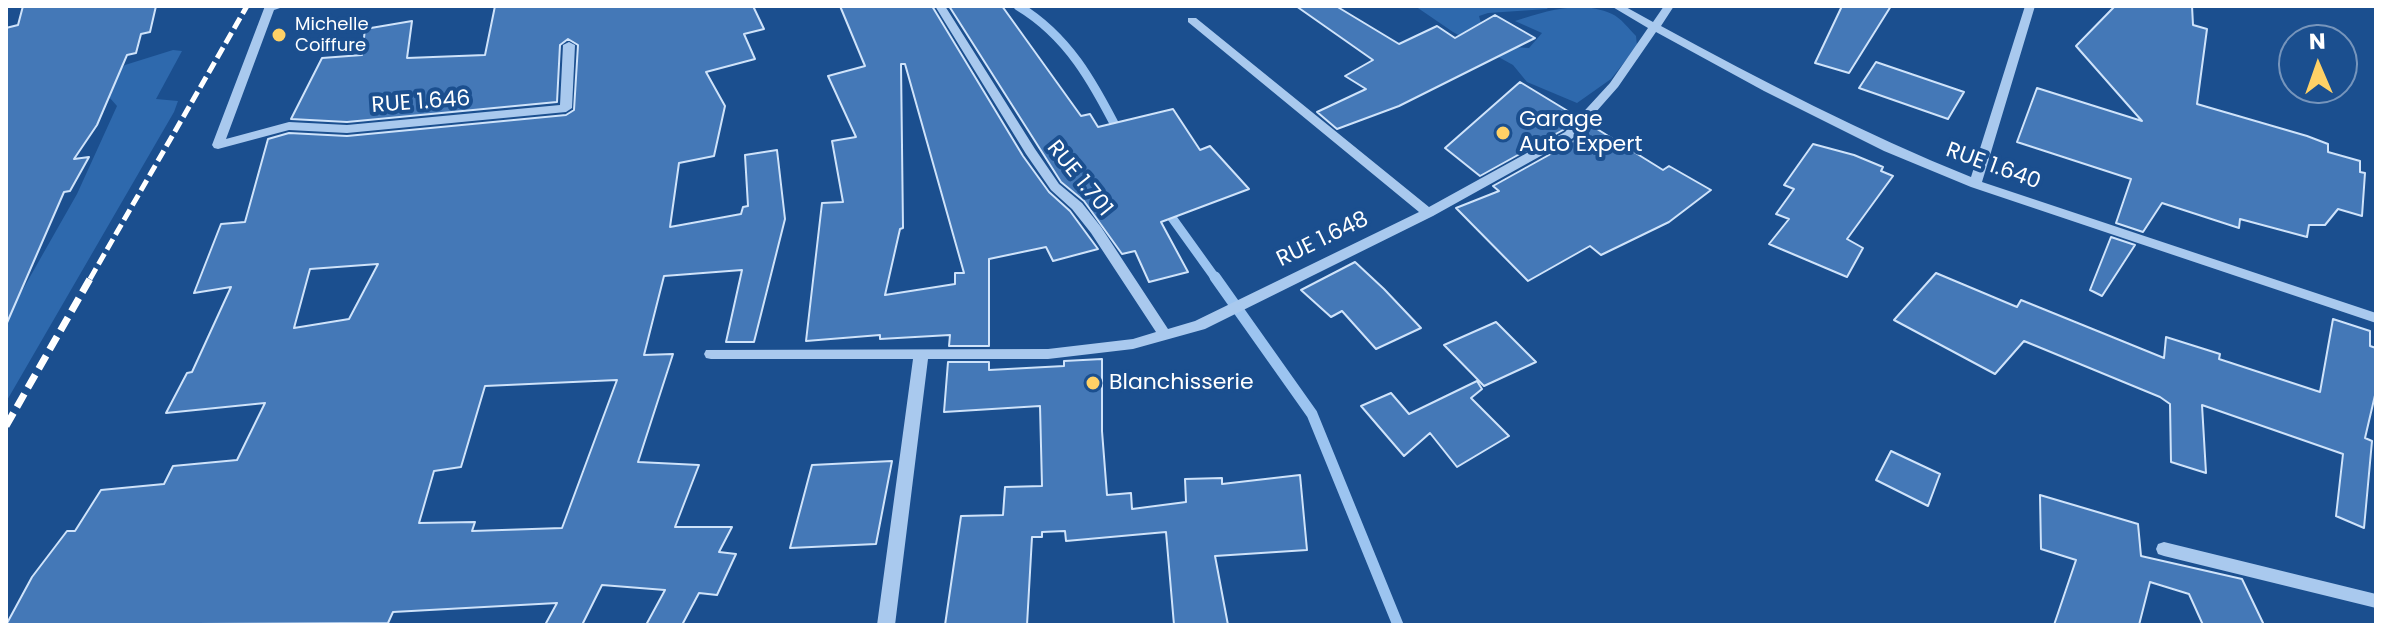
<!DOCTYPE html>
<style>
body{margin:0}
#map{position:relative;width:2382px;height:631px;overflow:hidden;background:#1b4f8f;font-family:Poppins,sans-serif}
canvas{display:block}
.frame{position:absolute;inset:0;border:8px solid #fff;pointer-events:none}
.north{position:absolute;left:2278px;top:24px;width:80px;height:80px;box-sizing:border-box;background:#1b4f8f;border:2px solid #7695bc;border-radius:50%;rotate:358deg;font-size:22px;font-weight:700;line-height:32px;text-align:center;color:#fff}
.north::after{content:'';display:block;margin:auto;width:28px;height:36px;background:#ffd166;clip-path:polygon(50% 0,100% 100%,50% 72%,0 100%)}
</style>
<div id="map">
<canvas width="2382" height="631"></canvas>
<div class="frame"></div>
<div class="north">N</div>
</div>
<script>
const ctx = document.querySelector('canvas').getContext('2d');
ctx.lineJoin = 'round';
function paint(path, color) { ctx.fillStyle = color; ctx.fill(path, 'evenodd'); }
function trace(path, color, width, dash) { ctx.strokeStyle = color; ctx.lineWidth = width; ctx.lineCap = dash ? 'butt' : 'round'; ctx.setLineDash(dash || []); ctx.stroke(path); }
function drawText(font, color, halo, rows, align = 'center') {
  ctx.font = font + ' Poppins,sans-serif'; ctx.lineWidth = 8; ctx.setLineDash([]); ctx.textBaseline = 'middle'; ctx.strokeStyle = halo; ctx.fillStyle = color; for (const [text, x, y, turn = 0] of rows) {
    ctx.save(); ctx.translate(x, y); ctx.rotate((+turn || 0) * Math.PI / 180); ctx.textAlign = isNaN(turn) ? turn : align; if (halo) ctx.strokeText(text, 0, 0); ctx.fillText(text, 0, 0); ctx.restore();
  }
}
paint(new Path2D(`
 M1415 6H1549L1547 9 1488 13 1479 16 1482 27 1512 47 1529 48 1542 33 1515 21C1547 11 1580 0 1612 14 1621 18 1629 29 1636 36L1637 46 1611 79 1577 103 1527 82 1513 65 1453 32Z
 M173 50 182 51 156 99 178 101 174 112 6 402V319L77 194 117 106 102 89 125 65Z`), '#2e69ad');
trace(new Path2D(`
 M1018 6C1068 36 1093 82 1119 133
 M1165 208 1216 279`), '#9cc4f0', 9);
trace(new Path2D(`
 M1215 277 1312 414 1398 625`), '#9cc4f0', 11);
const building = new Path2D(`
 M23 6H156L150 32 141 34 136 53 127 55 97 125 74 159 89 157 70 191 64 192 6 325V28L18 25Z
 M495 6H753L764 29 744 34 755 59 706 72 725 106 714 156 679 163 670 227 741 214 743 207 748 206 745 155 777 150 785 219 754 342H726L742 270 664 276 644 355 673 354 638 462 699 465 675 527H732L719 552 736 554 717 595 699 593 682 625H646L665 590 602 585 582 625H545L557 603 393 612 388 623 6 625 32 577 67 531H75L101 490 164 484 173 466 237 460 265 403 166 413 187 373 192 372 231 287 194 293 221 224 245 222 268 139 289 133 347 136 566 115 574 110 578 45 568 39 560 45 557 102 347 122 291 119 322 58 362 55 365 29 412 21 407 58 485 55ZM378 264 349 319 294 328 310 269ZM617 380 562 528 472 531 475 522 419 523 434 471 461 467 485 386Z
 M840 6H932L1023 156 1049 192 1070 211 1098 249 1053 261 1046 247 989 259V346H949L950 335 880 339V335L806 341 822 203 843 202 832 141 856 137 828 76 865 66ZM901 64H905L964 273H955V284L885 295 900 229 903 228Z
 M949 6H1002L1081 116 1090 114 1098 127 1173 109 1200 150 1210 146 1249 189 1161 222 1188 272 1149 282 1135 251 1122 254 1084 201 1061 182Z
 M1296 6H1336L1399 44 1437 26 1455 38 1495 15 1535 38 1399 106 1337 129 1317 112 1366 89 1345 76 1373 60Z
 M1842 6H1891L1849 73 1815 63Z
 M2115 6H2192L2193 25 2207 29 2197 104 2307 136 2328 144V152L2360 161V172L2365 173 2362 216 2338 209 2325 225H2309L2307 237 2240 219 2239 228 2162 203 2143 232 2116 223 2131 179 2017 142 2037 88 2142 121 2076 46Z
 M1876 62 1964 92 1948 119 1859 88Z
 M1520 82 1576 116 1563 130 1480 176 1445 148Z
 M1589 124 1663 170 1669 166 1711 190 1669 222 1601 255 1590 246 1528 281 1456 208 1499 191 1493 186 1574 141Z
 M1813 144 1854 155 1883 167 1881 171 1893 176 1847 239 1863 248 1847 277 1769 244 1789 219 1776 214 1794 189 1784 185Z
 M2111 237 2135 245 2102 296 2090 290Z
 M1355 262 1384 289 1421 328 1376 349 1342 311 1331 317 1301 290Z
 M1936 273 2017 307 2021 300 2164 358 2166 337 2220 354 2219 359 2320 392 2333 319 2370 331V346L2376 348V391L2365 438 2372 441 2364 528 2336 516 2343 454 2202 405 2206 473 2171 462 2170 404 2160 397 2024 341 1995 374 1894 320Z
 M1496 322 1536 362 1484 386 1444 345Z
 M1102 359V431L1107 495 1131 493 1132 509 1186 502 1185 479 1222 478V484L1300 475 1307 550 1215 556 1228 625H1174L1166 532 1066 541 1065 531 1042 532V537H1032L1027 625H945L961 516 1003 515 1005 487 1042 486 1040 406 944 412 948 362H989V370L1064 366V361Z
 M1477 381 1482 389 1471 398 1509 436 1457 467 1430 433 1404 456 1361 406 1391 393 1409 414Z
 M1891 451 1940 474 1928 506 1876 480Z
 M892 461 876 544 790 548 812 465Z
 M2040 495 2138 524 2141 556 2242 579 2264 625H2203L2189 594 2150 582 2139 625H2054L2076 560 2041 549Z`);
paint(building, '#4478b7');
trace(building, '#cfe3fa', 2);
paint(new Path2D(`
 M265 6H286L274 10 226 139 289 122 347 125 560 105 563 45 569 42 575 45 572 108 566 112 347 133 289 130 218 149 214 148 212 145Z
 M935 6H945L1035 149 1059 184 1082 203 1101 227 1168 329 1195 321 1419 212 1188 22V18H1196L1429 207 1565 132 1610 83 1648 28 1611 6H1624L1653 22 1664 6H1674L1661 26C1762 81 1864 134 1971 177L2025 6H2035L1982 182 2376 313V323L1971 187 1884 151 1764 91 1656 32 1618 87 1573 138 1433 216 1205 329 1133 349 1048 359H928L895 625H877L913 359H711L706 358 704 354 706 350 1048 349 1133 339 1156 332 1091 233 1072 209 1051 190 1026 154Z
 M2164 542 2376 594V608L2164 556 2158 554 2156 549 2158 544Z`), '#a9c9ee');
trace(new Path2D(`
 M90 279 247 6`), '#fff', 5, [12, 5]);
trace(new Path2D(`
 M6 426 91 277`), '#fff', 7, [15, 7]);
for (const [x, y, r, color] of [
 [279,35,8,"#ffd166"],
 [1503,133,8,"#ffd166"],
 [1093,383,8,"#ffd166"]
]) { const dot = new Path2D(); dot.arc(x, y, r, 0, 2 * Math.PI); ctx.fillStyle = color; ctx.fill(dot); trace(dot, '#1b4f8f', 3); }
drawText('18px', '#fff', '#1b4f8f', [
 ["Michelle",295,25],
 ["Coiffure",295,46]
], 'left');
drawText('22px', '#fff', '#1b4f8f', [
 ["RUE 1.646",421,103,-4],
 ["RUE 1.640",1993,167,20],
 ["RUE 1.701",1079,179,51],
 ["RUE 1.648",1323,240,-26]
]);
drawText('22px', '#fff', '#1b4f8f', [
 ["Garage",1519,120],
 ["Auto Expert",1519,145],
 ["Blanchisserie",1109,383]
], 'left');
</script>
